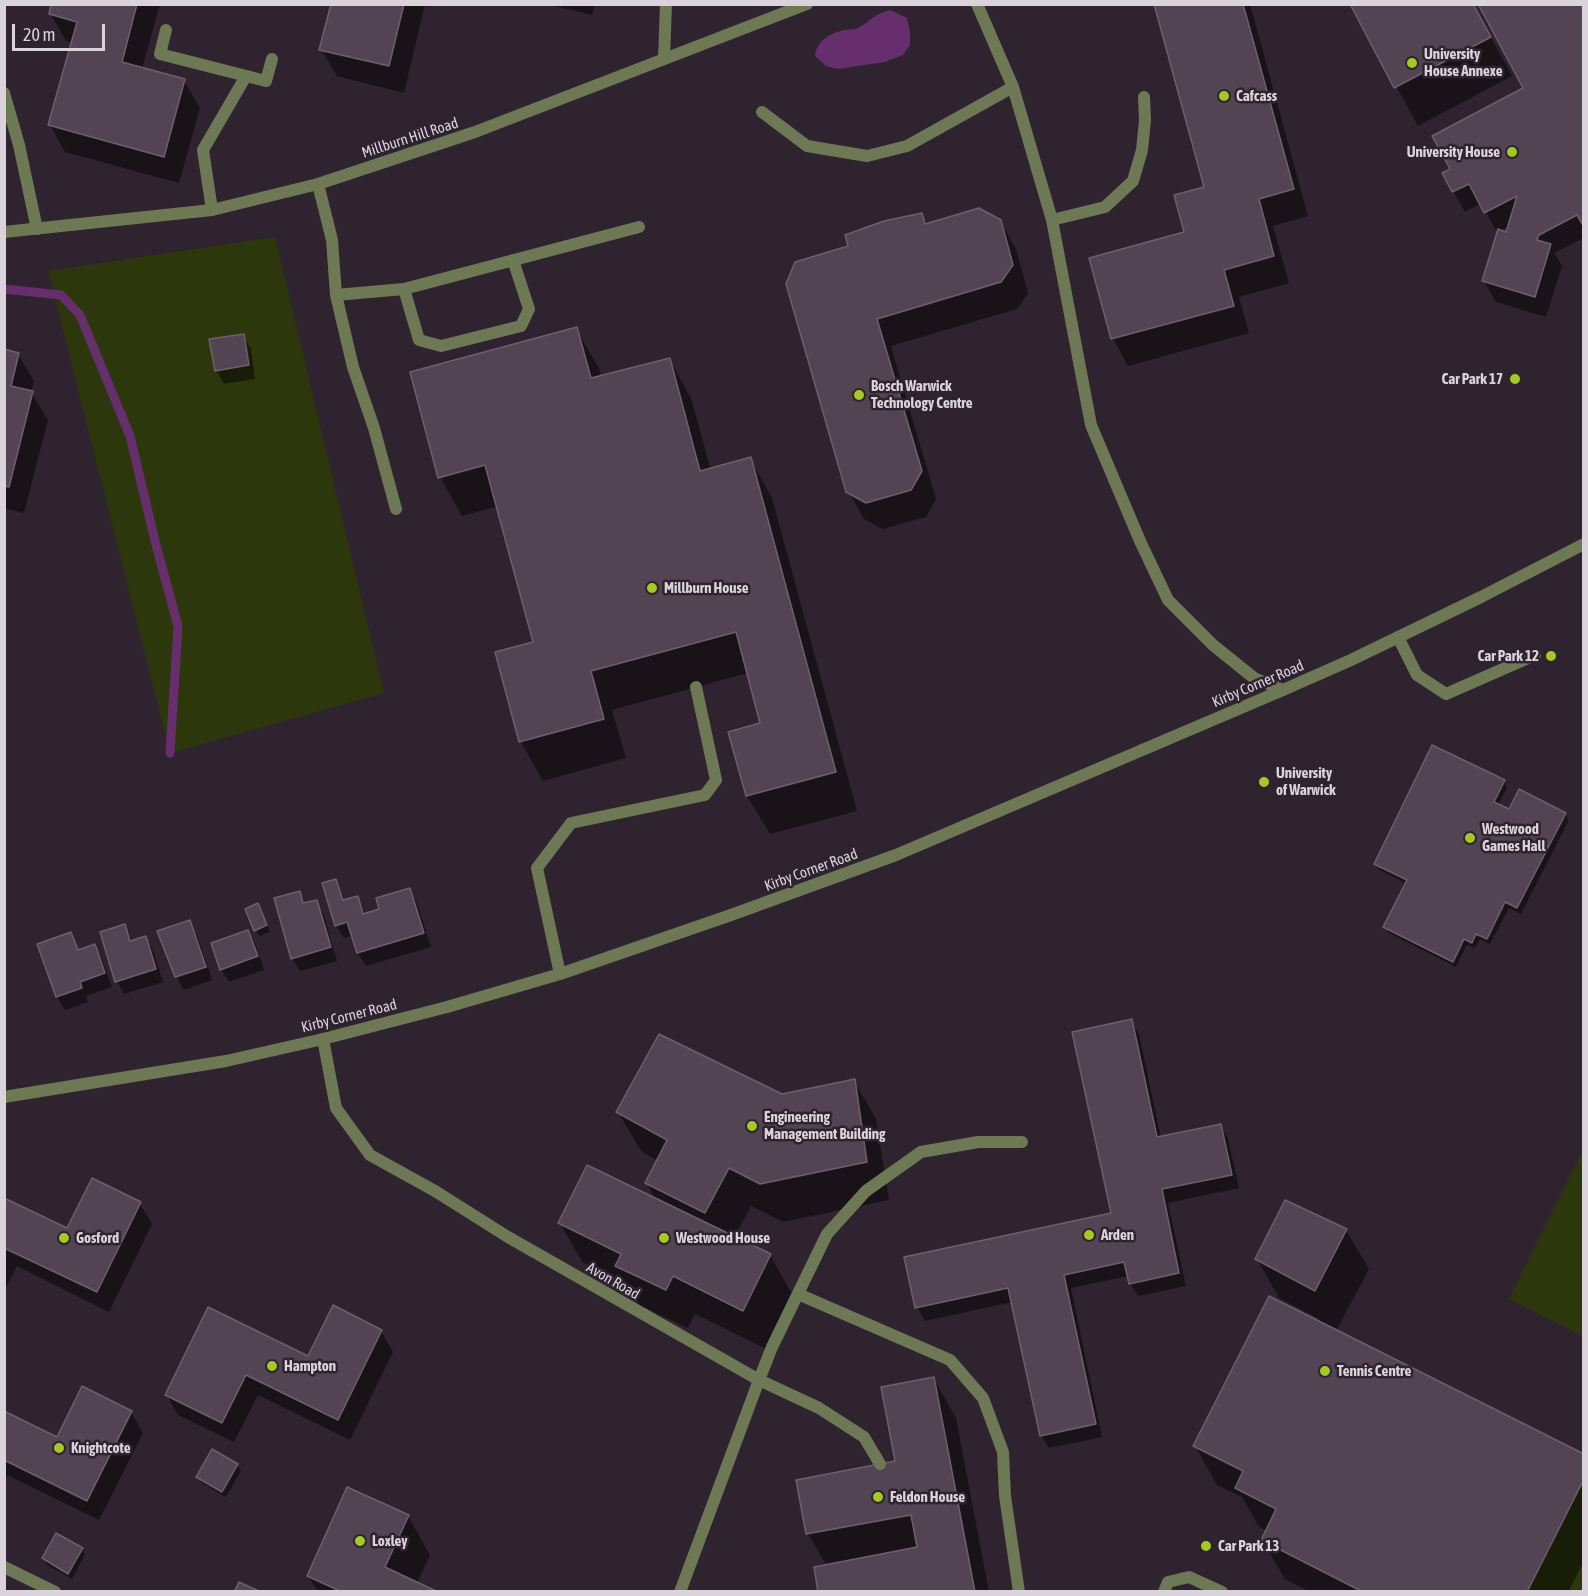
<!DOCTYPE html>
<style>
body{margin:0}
#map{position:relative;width:1588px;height:1596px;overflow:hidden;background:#2f2330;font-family:"Asap Condensed",sans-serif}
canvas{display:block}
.frame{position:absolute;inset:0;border:6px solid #dbd3dc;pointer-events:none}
.scale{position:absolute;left:12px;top:24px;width:93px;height:27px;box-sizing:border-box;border:3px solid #dbd3dc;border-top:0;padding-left:8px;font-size:18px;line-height:21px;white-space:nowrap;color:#dbd3dc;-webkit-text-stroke:4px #2f2330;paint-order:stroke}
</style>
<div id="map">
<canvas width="1588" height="1596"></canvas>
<div class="frame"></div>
<div class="scale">20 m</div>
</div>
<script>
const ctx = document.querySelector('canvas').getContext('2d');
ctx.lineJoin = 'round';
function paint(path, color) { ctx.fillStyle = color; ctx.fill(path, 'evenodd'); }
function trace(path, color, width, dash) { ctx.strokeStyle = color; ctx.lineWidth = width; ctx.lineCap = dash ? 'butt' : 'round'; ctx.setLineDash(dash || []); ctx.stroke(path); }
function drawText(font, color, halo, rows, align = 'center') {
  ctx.font = font + ' "Asap Condensed",sans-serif'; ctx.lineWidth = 5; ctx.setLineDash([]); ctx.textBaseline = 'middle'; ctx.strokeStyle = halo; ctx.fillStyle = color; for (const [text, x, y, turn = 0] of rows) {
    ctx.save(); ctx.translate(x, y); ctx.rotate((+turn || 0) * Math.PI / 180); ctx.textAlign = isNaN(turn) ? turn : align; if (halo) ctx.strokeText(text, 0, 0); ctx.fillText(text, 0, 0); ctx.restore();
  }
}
paint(new Path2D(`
 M275 237 384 693 170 753 48 271Z
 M1583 1150V1336L1509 1299Z
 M1583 1479V1591H1527Z`), '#2c370c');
paint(new Path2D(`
 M890 10 907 18 910 32V45L903 55 885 62 838 69 826 66 815 56C817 41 828 34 844 30 849 29 853 30 858 28 872 20 872 15 890 10Z`), '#672e6d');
paint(new Path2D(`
 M53 4H160L142 69 184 81 200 108 179 183 65 152 50 125 72 42 66 41 50 13Z
 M332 4H425L404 93 337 76 321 49Z
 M547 4H595L592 15Z
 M1156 4H1250L1308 216 1273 226 1289 283 1239 297 1249 333 1128 366 1113 339 1091 259 1186 233 1206 188Z
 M1351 4H1473L1512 76 1418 126Z
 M1584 4V238L1554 253 1562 266 1546 317 1496 302 1484 281 1498 234 1481 203 1465 212 1444 174 1452 170 1525 89ZM1509 226 1507 233 1500 231Z
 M921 214 927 225 1000 221 1016 249 1028 293 1017 309 891 346 936 499 926 517 882 529 864 519 848 491 850 247Z
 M576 329 599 368 601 377 669 359 691 398 711 470 750 459 772 498 857 811 770 834 747 796 762 724 748 673 612 710 626 758 543 781 521 742 497 653 535 643 498 506 462 516 440 477Z
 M243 336 251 349 255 379 224 384 216 370Z
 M4 350 18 354 34 381 31 392 48 420 24 513 4 508Z
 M1504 781 1507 788 1498 805 1510 811 1565 814 1569 820 1521 914 1509 908 1490 944 1480 939 1475 948 1467 945 1456 967 1389 933 1385 927 1407 884 1380 870 1376 864Z
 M336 881 346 901 357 898 366 915 381 910 410 890 417 903 431 947 366 966 358 953 353 936 344 938 336 925Z
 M299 893 306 904 316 902 324 915 337 961 300 971 292 958Z
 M261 911 270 932 259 936 256 930Z
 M189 921 197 935 207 965 176 975Z
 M124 926 133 941 146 937 153 951 163 982 124 994 117 981Z
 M248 932 256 945 264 970 229 982 221 969Z
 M71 934 79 951 94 946 102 959 112 987 86 996 88 1002 65 1010 57 997 39 945Z
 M208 967 212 980 184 990 177 978Z
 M1131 1021 1139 1034 1161 1138 1221 1125 1228 1139 1239 1188 1168 1203 1186 1286 1138 1296 1130 1283 1128 1276 1071 1288 1102 1437 1049 1448 1041 1435 1013 1302 925 1321 917 1307 1113 1214Z
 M854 1081 876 1119 889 1200 783 1222 751 1206 734 1238 770 1255 792 1294 766 1349 695 1314 688 1328 639 1305 628 1284 582 1262 560 1223 656 1200 647 1183 658 1161 641 1151 618 1112 782 1095Z
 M92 1180 140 1204 152 1224 109 1312 17 1266 4 1291V1199L67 1230Z
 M1286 1202 1346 1230 1369 1269 1336 1331 1584 1455V1561L1568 1592H1310L1285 1579 1262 1540 1267 1531 1259 1527 1242 1497 1217 1485 1195 1446 1319 1319 1279 1298 1257 1259Z
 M381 1331 393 1352 350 1440 258 1395 234 1442 178 1415 167 1395 309 1358Z
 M934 1379 956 1418 989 1592H820L827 1566 808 1534 897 1462Z
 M131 1412 143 1433 99 1520 7 1475 4 1481V1413L58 1439Z
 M237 1465 241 1471 226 1497 202 1483 198 1477Z
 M408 1516 430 1555 417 1583 435 1592H318L308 1576Z
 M82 1549 85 1555 72 1579 47 1565 44 1558Z`), '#0007');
trace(new Path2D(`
 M4 289 61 295 80 315 130 436 156 545 178 626 170 753`), '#672e6d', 9);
const building = new Path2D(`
 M51 4H137L122 62 185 79 164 157 48 125 77 22 49 14Z
 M331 4H404L389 66 319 50Z
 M1154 4H1243L1294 189 1259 199 1274 256 1224 270 1234 306 1111 339 1089 258 1184 232 1174 195 1204 187Z
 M1350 4H1473L1491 37 1394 88Z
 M1478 4H1584V227L1577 215 1539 235 1537 240 1551 244 1535 297 1482 281 1498 229 1506 232 1517 196 1484 213 1469 184 1452 192 1442 173 1450 169 1432 136 1523 88Z
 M979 208 1001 220 1013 265 1001 282 877 319 922 471 911 490 866 503 846 492 786 284 795 262 848 246 845 235 884 221 922 213 925 224Z
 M577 327 591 378 670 358 700 471 751 457 836 772 746 796 728 732 760 723 736 632 591 671 604 719 519 742 495 652 533 642 485 465 438 478 410 372Z
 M244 334 249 365 215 371 209 339Z
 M4 349 19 353 11 386 33 391 9 487 4 486Z
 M1432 745 1505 780 1494 802 1509 809 1519 789 1566 813 1517 908 1505 902 1487 939 1476 934 1472 943 1464 939 1453 962 1383 927 1407 880 1374 864Z
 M336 879 343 900 358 896 363 914 379 909 376 898 410 888 424 933 357 953 347 922 335 926 322 883Z
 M300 891 303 903 317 900 331 947 291 959 274 898Z
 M258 903 267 925 254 931 245 909Z
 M190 920 206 967 175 977 157 931Z
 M125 924 130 941 146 936 156 969 115 982 100 932Z
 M248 930 258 956 220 970 211 943Z
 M71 932 78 950 95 944 105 973 80 982 82 988 56 997 37 944Z
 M1132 1019 1157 1137 1221 1124 1232 1175 1162 1189 1179 1273 1129 1284 1124 1262 1064 1275 1096 1424 1040 1436 1008 1288 915 1308 904 1257 1111 1213 1072 1032Z
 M659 1034 782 1094 855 1079 867 1162 760 1184 729 1168 705 1213 645 1183 667 1140 616 1112Z
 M587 1165 771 1254 743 1311 673 1276 666 1290 615 1266 621 1254 558 1223Z
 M92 1178 141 1202 97 1292 4 1248V1198L67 1228Z
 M1285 1200 1347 1229 1315 1291 1255 1259Z
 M1269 1296 1584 1454V1479L1527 1592H1363L1261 1540 1276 1509 1235 1488 1243 1471 1193 1446Z
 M333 1305 382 1330 338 1420 246 1375 222 1423 165 1395 208 1307 308 1356Z
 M934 1377 975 1592H818L814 1567 917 1547 911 1515 806 1534 796 1480 895 1461 881 1387Z
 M82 1386 132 1411 87 1501 4 1460V1411L57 1437Z
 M212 1449 238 1464 222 1492 196 1477Z
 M347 1487 409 1515 385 1567 438 1592H342L307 1576Z
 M56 1533 83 1548 68 1574 42 1558Z
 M239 1582 261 1592H234Z`);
paint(building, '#524453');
trace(building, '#6e5f6f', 1.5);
trace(new Path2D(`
 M977 4 1013 87 1052 220 1091 425 1140 541 1168 600 1213 645 1254 678 1283 690
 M166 30 160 54 266 81 272 59
 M664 59 666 4
 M4 93 19 145 37 229
 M762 112 807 146 867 156 907 146 1013 87
 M318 184 332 240 336 295 353 367 374 428 396 509
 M212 210 203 150 246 76
 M1052 220 1105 207 1133 181 1142 150 1145 120 1144 97
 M404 289 419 340 441 346 521 326 529 309 513 260
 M336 295 404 289 639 227
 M1398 637 1417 675 1446 694 1535 655
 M560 974 537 868 571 823 705 795 716 780 696 687
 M323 1039 336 1108 370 1155 435 1191 508 1237 759 1380 680 1592
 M798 1294 950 1360 983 1398 1003 1452 1005 1496 1019 1592
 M880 1464 864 1437 819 1408 759 1380 772 1347 827 1234 866 1191 921 1152 978 1142H1022
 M4 1567 55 1592
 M1164 1592 1168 1582 1189 1577 1222 1592`), '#6d7955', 12);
trace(new Path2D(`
 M4 232 212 210 318 184 475 132 807 4`), '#6d7955', 12);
trace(new Path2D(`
 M4 1097 226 1061 323 1039 447 1007 560 974 731 915 896 855 1283 690 1351 660 1481 597 1584 544`), '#6d7955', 12);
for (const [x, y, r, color] of [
 [1412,63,6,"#a4c824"],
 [1224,96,6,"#a4c824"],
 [1512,152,6,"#a4c824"],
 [1515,379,6,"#a4c824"],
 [859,395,6,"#a4c824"],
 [652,588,6,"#a4c824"],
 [1551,656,6,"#a4c824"],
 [1264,782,6,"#a4c824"],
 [1470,838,6,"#a4c824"],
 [752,1126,6,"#a4c824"],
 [1089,1235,6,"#a4c824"],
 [64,1238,6,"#a4c824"],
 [664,1238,6,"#a4c824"],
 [272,1366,6,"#a4c824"],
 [1325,1371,6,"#a4c824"],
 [59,1448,6,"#a4c824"],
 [878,1497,6,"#a4c824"],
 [360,1541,6,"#a4c824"],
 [1206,1546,6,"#a4c824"]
]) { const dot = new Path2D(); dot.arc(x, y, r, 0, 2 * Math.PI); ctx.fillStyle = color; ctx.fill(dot); trace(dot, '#2f2330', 2); }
drawText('bold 15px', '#dbd3dc', '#2f2330', [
 ["University",1424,54],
 ["House Annexe",1424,71],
 ["Cafcass",1236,96],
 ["University House",1500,152,"right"],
 ["Car Park 17",1503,379,"right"],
 ["Bosch Warwick",871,386],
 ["Technology Centre",871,403],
 ["Millburn House",664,588],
 ["Car Park 12",1539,656,"right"],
 ["University",1276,773],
 ["of Warwick",1276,790],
 ["Westwood",1482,829],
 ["Games Hall",1482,846],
 ["Engineering",764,1117],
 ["Management Building",764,1134],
 ["Arden",1101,1235],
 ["Gosford",76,1238],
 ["Westwood House",676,1238],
 ["Hampton",284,1366],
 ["Tennis Centre",1337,1371],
 ["Knightcote",71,1448],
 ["Feldon House",890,1497],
 ["Loxley",372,1541],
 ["Car Park 13",1218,1546]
], 'left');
drawText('15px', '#dbd3dc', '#2f2330', [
 ["Millburn Hill Road",410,138,-18],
 ["Kirby Corner Road",1258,684,-23],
 ["Kirby Corner Road",811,870,-20],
 ["Kirby Corner Road",349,1016,-14],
 ["Avon Road",613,1281,30]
]);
</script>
